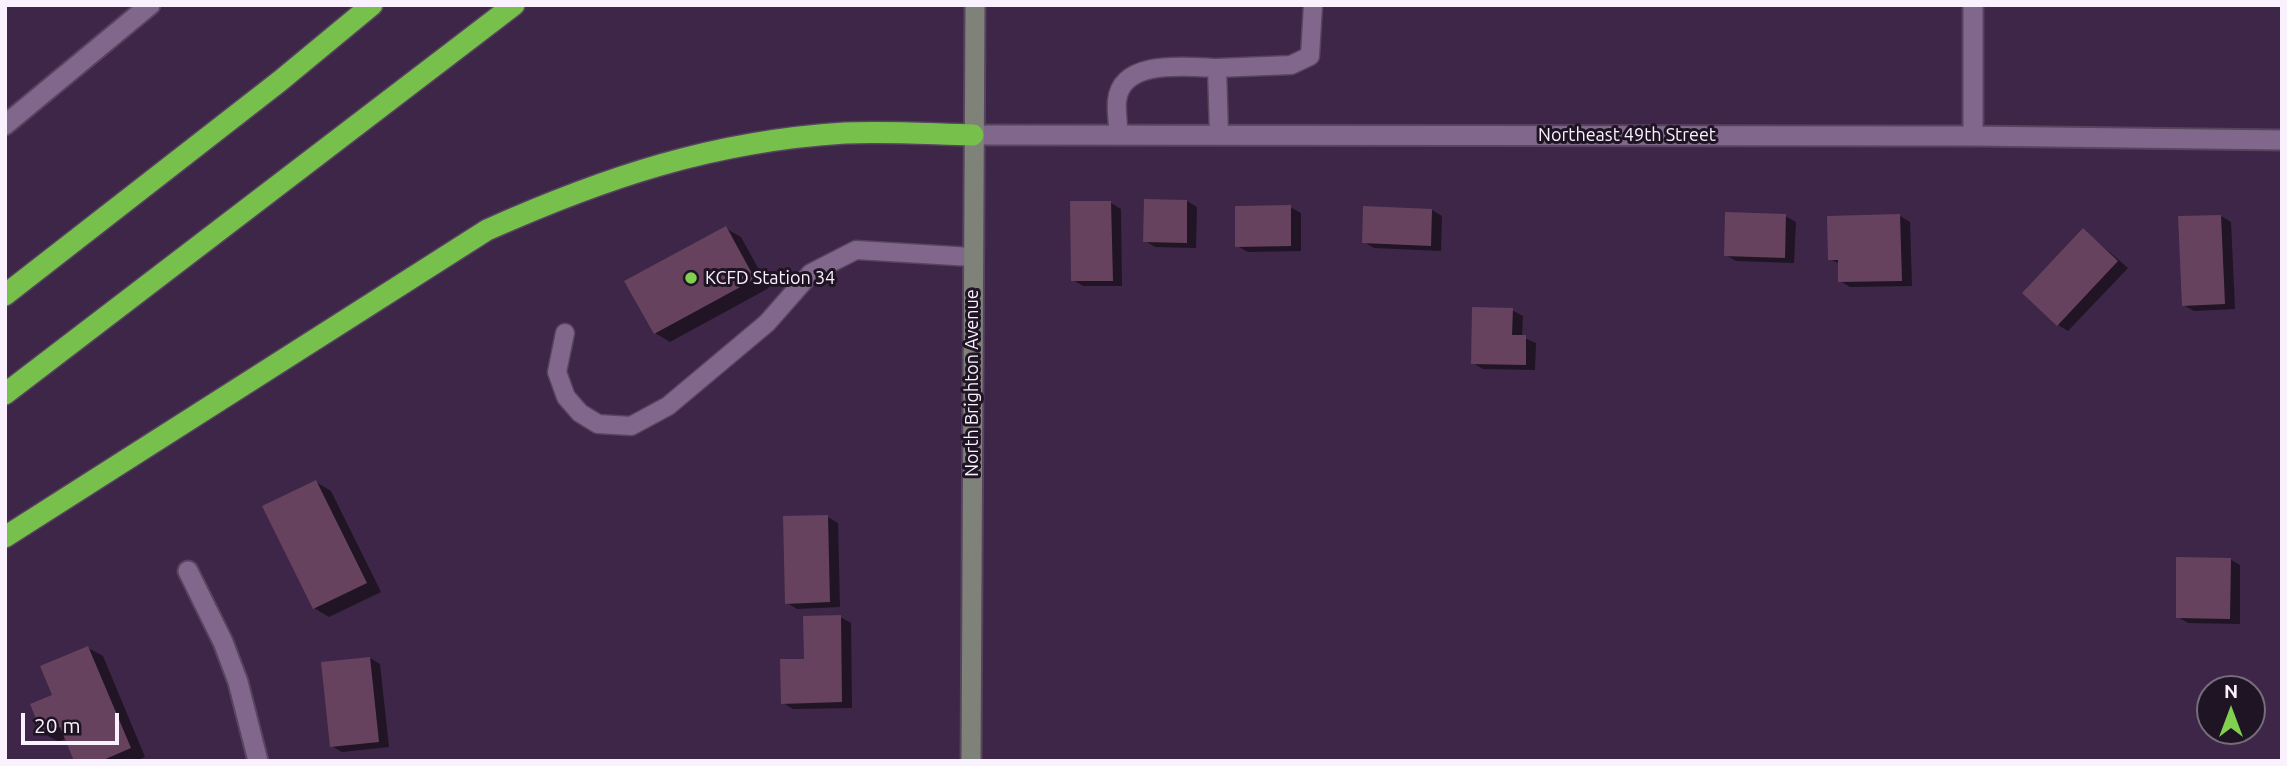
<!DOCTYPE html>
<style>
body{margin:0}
#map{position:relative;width:2287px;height:766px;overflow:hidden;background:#3d2647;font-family:Ubuntu,sans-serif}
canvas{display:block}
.frame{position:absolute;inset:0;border:7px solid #faf1fe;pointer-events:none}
.north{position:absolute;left:2196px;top:675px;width:70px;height:70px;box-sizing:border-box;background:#1f1423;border:2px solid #776c7b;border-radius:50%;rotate:0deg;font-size:19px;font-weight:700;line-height:28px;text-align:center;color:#faf1fe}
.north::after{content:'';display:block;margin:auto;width:24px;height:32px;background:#81d050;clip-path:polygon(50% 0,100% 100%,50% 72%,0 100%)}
.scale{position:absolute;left:21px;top:713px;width:98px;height:32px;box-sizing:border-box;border:4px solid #faf1fe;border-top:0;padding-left:9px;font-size:21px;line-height:24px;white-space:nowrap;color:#faf1fe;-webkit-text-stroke:5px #1f1423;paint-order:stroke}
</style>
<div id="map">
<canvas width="2287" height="766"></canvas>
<div class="frame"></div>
<div class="north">N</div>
<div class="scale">20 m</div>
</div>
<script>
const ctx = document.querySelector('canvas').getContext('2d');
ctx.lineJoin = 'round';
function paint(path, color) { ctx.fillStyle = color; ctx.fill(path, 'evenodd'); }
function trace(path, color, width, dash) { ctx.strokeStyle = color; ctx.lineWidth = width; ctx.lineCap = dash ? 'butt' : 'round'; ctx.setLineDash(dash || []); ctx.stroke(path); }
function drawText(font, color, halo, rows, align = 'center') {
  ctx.font = font + ' Ubuntu,sans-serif'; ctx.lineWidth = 6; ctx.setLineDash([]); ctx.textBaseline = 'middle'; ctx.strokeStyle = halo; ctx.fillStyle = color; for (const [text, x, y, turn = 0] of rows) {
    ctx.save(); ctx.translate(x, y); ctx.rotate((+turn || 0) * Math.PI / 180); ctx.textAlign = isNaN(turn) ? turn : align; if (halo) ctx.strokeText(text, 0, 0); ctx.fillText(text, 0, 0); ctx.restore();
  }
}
paint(new Path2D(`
 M1187 201 1197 207 1196 248 1155 247 1145 241Z
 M1111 203 1121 209 1122 286H1083L1073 280Z
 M1290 207 1301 213V251L1248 252 1237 246Z
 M1432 210 1442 216 1441 251 1374 248 1364 242Z
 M1785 216 1796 222 1794 263 1736 261 1726 255Z
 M1900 216 1910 222 1912 286 1850 287 1840 281V264L1830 259Z
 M2221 216 2231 222 2235 309 2194 311 2183 305Z
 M725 228 741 237 769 288 670 342 655 333Z
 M2084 230 2128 268 2068 331 2058 325Z
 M1512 310 1523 316 1522 337 1536 343 1535 370 1483 369 1473 363Z
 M316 482 331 491 381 592 329 617 314 608Z
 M828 517 838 523 840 607 797 609 787 603Z
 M2230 559 2240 565V624L2188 623 2178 617Z
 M840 617 851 623 852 708 793 709 783 703 806 661Z
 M88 648 103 656 145 757 136 761H76L66 738 59 742 43 733 54 696Z
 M370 658 380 664 389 747 342 752 332 746Z`), '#0007');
paint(new Path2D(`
 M1144 199 1187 200V243L1143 242Z
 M1070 201H1111L1113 281H1071Z
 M1291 205V246L1235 247V206Z
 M1363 206 1432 209 1431 246 1362 243Z
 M1725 212 1786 214 1785 258 1724 256Z
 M1900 214 1902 281 1838 282V260H1828L1827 216Z
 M2221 215 2225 304 2182 306 2178 216Z
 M726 226 755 279 654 334 624 281Z
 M2083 228 2118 261 2057 326 2022 293Z
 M1472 307 1513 308 1512 335H1526V365L1471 364Z
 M316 480 367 583 313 609 262 506Z
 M828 515 830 602 785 604 783 516Z
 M2176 557 2231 558 2230 619 2176 618Z
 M841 615 842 702 781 704 780 659H804L803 616Z
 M88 646 131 748 101 761H74L60 727 42 734 30 704 52 695 40 666Z
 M370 657 379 742 330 747 321 662Z`), '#66425e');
const service = new Path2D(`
 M1217 68 1291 65 1310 56 1313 5
 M1119 135C1118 124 1116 112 1117 101 1121 58 1188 67 1217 68L1219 135
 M565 333 557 372 566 397 580 413 598 424 631 426 668 406 767 323 811 273 856 250 972 257`);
const minor = new Path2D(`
 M1973 5V136
 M5 125 150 5
 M973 135 1973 136 2282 140
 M188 571 223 642 238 682 258 761`);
const secondary = new Path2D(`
 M971 761 975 5`);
const motorway = new Path2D(`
 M5 295 280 81 372 5
 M5 394 514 5
 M5 537 487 230C606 177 714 141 845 133 887 131 930 134 973 135`);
trace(service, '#57445f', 21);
trace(minor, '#57445f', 23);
trace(secondary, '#57445f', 23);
trace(motorway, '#57445f', 24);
trace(service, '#81678c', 18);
trace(minor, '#81678c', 19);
trace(secondary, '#7e8279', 19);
trace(motorway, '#78c04c', 21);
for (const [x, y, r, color] of [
 [691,278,7,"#81d050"]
]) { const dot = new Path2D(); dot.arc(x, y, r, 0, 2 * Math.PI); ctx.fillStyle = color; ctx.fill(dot); trace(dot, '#1f1423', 2.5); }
drawText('18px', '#faf1fe', '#1f1423', [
 ["Northeast 49th Street",1627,135],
 ["North Brighton Avenue",972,383,-90]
]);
drawText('18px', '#faf1fe', '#1f1423', [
 ["KCFD Station 34",705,278]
], 'left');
</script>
